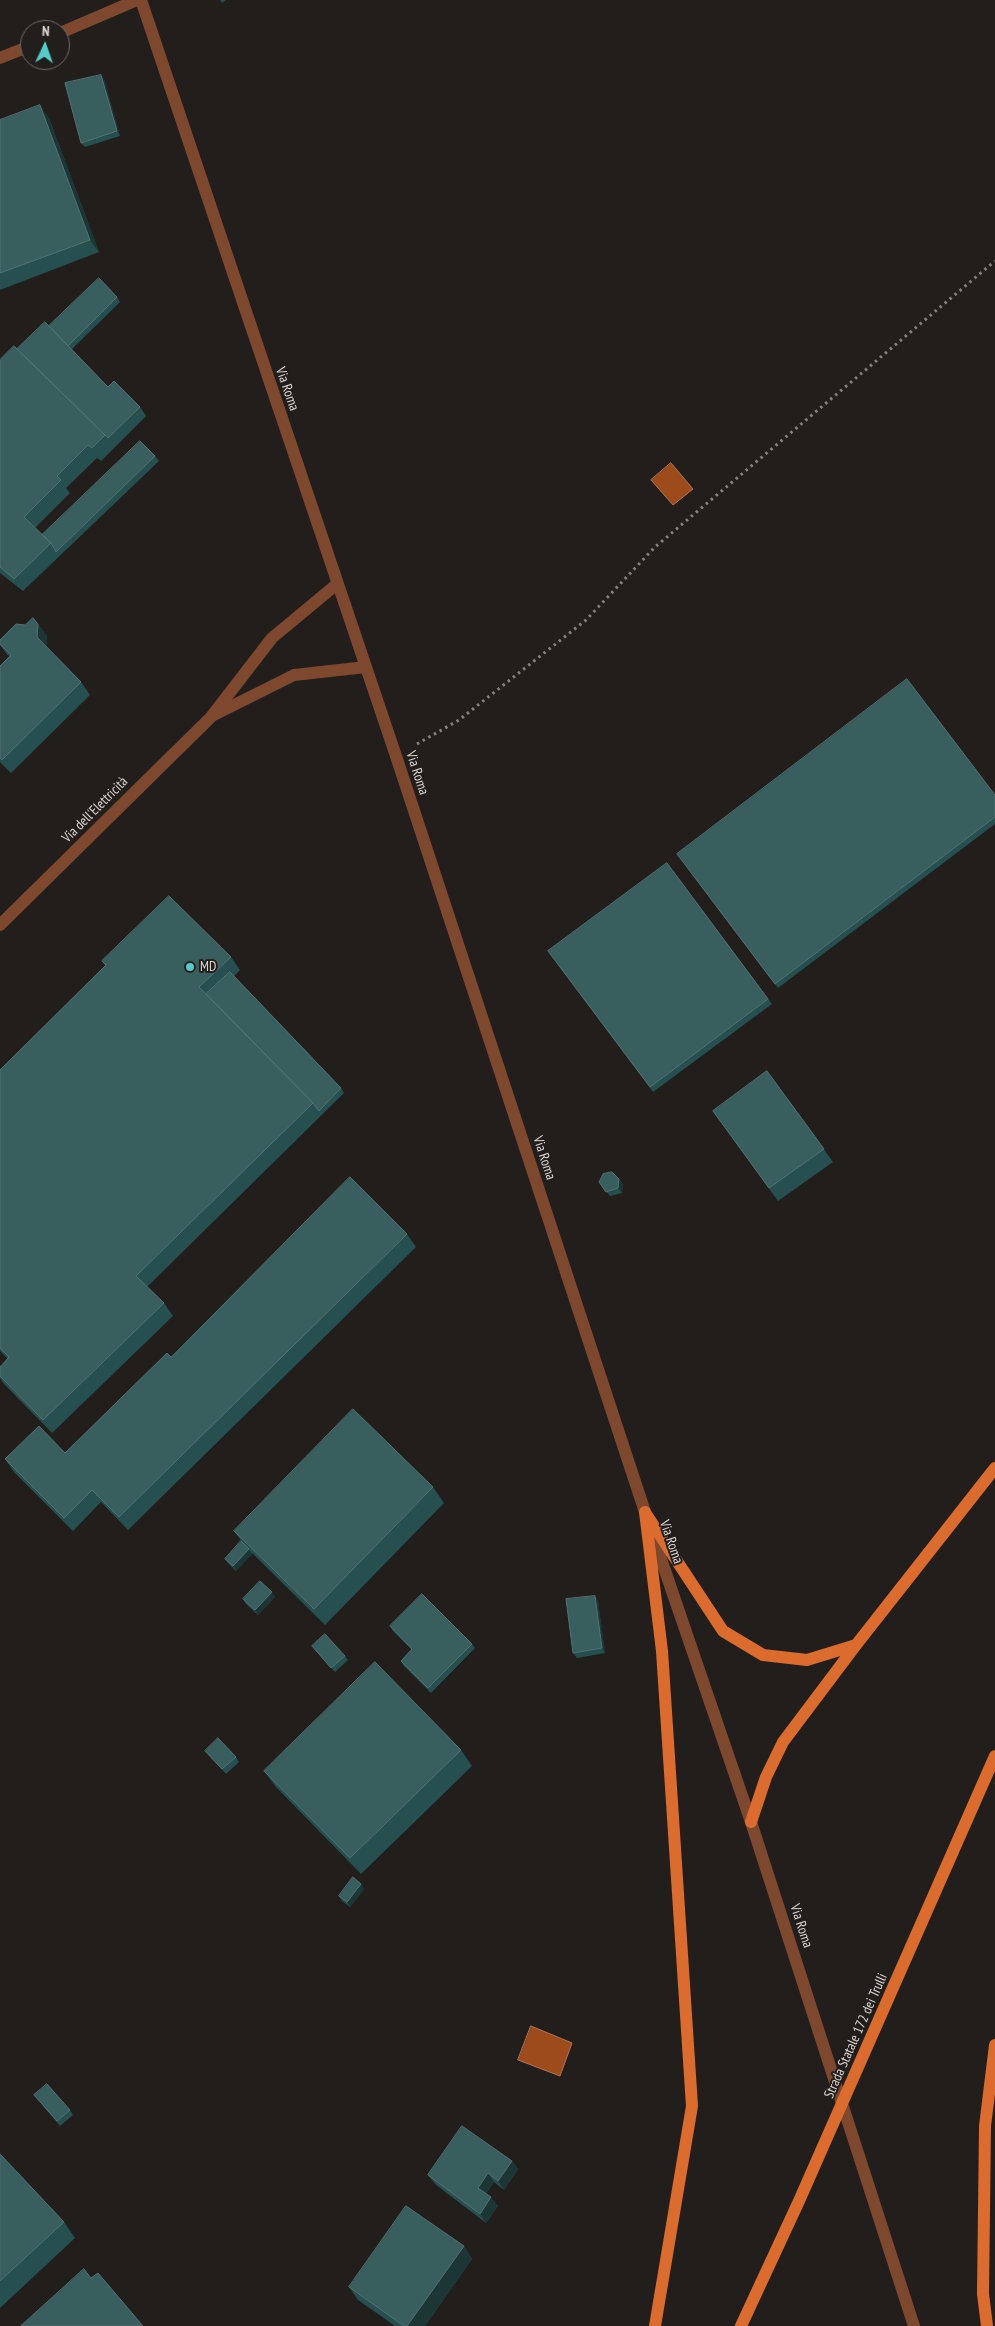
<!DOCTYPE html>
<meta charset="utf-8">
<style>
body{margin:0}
#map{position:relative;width:995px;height:2326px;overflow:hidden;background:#221e1c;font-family:"PT Sans Narrow",sans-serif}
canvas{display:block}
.north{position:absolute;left:20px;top:20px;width:50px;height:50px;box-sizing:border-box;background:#221e1c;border:1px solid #6c6866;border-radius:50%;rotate:3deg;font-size:14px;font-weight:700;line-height:20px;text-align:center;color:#dad7d6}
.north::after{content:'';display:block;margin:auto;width:18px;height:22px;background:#53cdcb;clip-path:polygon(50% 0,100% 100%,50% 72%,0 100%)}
</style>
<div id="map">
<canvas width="995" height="2326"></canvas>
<div class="north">N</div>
</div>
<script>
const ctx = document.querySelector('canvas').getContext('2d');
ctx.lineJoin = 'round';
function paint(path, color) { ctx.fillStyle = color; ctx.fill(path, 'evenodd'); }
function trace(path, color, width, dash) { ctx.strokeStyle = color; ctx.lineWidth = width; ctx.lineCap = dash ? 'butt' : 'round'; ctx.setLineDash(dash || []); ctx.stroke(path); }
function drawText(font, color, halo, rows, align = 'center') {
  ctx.font = font + ' "PT Sans Narrow",sans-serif'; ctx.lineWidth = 4; ctx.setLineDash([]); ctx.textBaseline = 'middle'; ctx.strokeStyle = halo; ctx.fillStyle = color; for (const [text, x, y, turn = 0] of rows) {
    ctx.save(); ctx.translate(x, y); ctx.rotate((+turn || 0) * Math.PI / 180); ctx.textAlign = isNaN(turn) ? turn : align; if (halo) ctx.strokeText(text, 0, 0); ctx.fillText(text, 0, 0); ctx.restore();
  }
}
const water = new Path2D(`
 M671 463 693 489 673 505 651 480Z
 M531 2026 572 2043 560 2076 518 2060Z`);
paint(water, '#9e4b1b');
trace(water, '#b07553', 1);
trace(new Path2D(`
 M417 744 459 720 586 620 655 547 995 261`), '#84807f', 3, [2.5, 4]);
trace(new Path2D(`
 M141 0 396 756 645 1512 751 1822 914 2326
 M60 33 137 0
 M0 58 30 46
 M214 715 294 675 366 667
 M0 925 211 717 272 638 337 584`), '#7d482d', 12);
trace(new Path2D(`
 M645 1512 662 1651 692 2106 655 2326
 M646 1514 723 1631 763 1655 807 1660 856 1645
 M751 1822 766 1777 783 1742 856 1645 995 1468
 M741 2326 799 2201 995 1756
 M987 2326 983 2294 985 2126 995 2045`), '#db6c2d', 12);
paint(new Path2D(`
 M220 0H226L222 3Z
 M101 75 104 79 120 136 85 147 81 143Z
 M49 118 99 252 0 290V120Z
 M117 297 120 302 72 349 108 387 140 407 146 416 101 461 97 458 66 488 70 493 35 528 42 535 155 456 159 461 23 591 0 573V360L17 349 49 326Z
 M38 624 47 636 46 647 81 682 90 695 11 773 0 762V666L9 657 0 645V640L25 625Z
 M995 795V824L778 988 677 854Z
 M667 863 772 1004 653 1092 548 951Z
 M231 957 240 970 234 976 341 1088 344 1093 147 1287 164 1303 173 1316 52 1433 4 1384 0 1378V1367L8 1359 0 1351V1070L105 966 102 961Z
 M767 1071 833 1162 778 1201 713 1111Z
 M599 1182 623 1184 622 1193 610 1196Z
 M407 1234 416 1247 128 1530 101 1502 73 1531 14 1472 5 1459 65 1453 171 1357Z
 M433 1487 444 1503 325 1625 252 1553V1554L236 1571 228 1563 225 1559 242 1542 234 1531Z
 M595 1596 598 1601 605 1653 577 1658 573 1653Z
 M275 1597 258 1615 246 1604 243 1599Z
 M390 1626 472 1644 475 1648 431 1693 404 1666 401 1661 412 1650 393 1631Z
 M312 1646 345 1656 348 1660 335 1672Z
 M461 1750 472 1766 361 1874 276 1787 264 1771Z
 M205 1751 236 1757 239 1762 226 1774Z
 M361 1884 364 1889 350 1907 342 1901 339 1896Z
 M34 2095 70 2110 73 2115 60 2126Z
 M0 2154 64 2222 75 2238 0 2308Z
 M512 2161 518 2169 504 2190 494 2182 486 2194 498 2206 486 2223 435 2184 428 2175Z
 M464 2246 472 2259 425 2326H395L358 2300 349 2287Z`), '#25504f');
paint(new Path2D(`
 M101 75 104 79 120 136 117 131Z
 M40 105 49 118 99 252 90 240Z
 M38 624 47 636 46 650 37 637Z
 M619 1179 623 1184 622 1193 618 1188Z
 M249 1549 252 1554 236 1571 233 1566Z
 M272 1592 275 1597 258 1615 255 1610Z
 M595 1596 598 1601 605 1653 602 1648Z
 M361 1884 364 1889 350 1907 347 1902Z
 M512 2161 518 2169 504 2190 498 2181Z
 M488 2173 494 2182 484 2197 478 2188Z
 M491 2197 498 2206 486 2223 480 2214Z
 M464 2246 472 2259 425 2326H407Z`), '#1b3635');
const building = new Path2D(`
 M101 75 117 131 81 143 65 83Z
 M40 105 90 240 0 273V120Z
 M99 278 117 297 68 346 49 326Z
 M45 322 108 387 114 381 140 407 108 438 105 435 17 349Z
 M14 346 105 435 92 448 88 445 57 476 61 480 24 517 51 543 14 579 0 567V360Z
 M140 441 155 456 56 552 51 543 42 535Z
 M33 618 38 624 37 637 81 682 2 760 0 758V666L11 655 0 644V640L16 624 25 625Z
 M907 679 995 795V817L775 984 677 854Z
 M667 863 768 999 650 1087 548 951Z
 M169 896 231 957 199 987 313 1103 136 1276 164 1303 43 1420 0 1376V1367L9 1357 0 1348V1070L106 965 102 961Z
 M230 972 341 1088 319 1111 313 1103 206 994Z
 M767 1071 824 1149 769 1188 713 1111Z
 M612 1172 619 1179 618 1188 606 1192 599 1182 603 1174Z
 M350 1177 407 1234 119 1517 92 1490 64 1518 5 1459 39 1426 65 1453 167 1353 171 1357Z
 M353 1409 433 1487 314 1609 234 1531Z
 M241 1541 249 1549 233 1566 225 1559Z
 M260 1581 272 1592 255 1610 243 1599Z
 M422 1594 472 1644 428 1688 401 1661 412 1649 390 1626Z
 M595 1596 602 1648 573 1653 566 1599Z
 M325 1634 345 1656 331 1668 312 1646Z
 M375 1662 461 1750 350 1858 264 1771Z
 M218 1738 236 1757 222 1769 205 1751Z
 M353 1877 361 1884 347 1902 339 1896Z
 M47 2084 70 2110 57 2121 34 2095Z
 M462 2126 512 2161 498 2181 488 2173 478 2188 491 2197 480 2214 428 2175Z
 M0 2154 64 2222 0 2281Z
 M406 2206 464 2246 407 2326H404L349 2287Z
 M84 2269 91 2278 98 2273 143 2326H21Z`);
paint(building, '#385f5e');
trace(building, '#527270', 1);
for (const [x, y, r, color] of [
 [190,967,5,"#53cdcb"]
]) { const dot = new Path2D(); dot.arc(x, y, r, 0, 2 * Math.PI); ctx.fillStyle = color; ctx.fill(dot); trace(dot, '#221e1c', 2); }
drawText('14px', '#dad7d6', '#221e1c', [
 ["Via Roma",287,389,71],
 ["Via Roma",417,773,72],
 ["Via dell'Elettricità",95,810,-45],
 ["Via Roma",544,1158,72],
 ["Via Roma",671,1542,71],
 ["Via Roma",801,1926,72],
 ["Strada Statale 172 dei Trulli",856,2036,-66]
]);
drawText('14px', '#dad7d6', '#221e1c', [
 ["MD",200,967]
], 'left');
</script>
